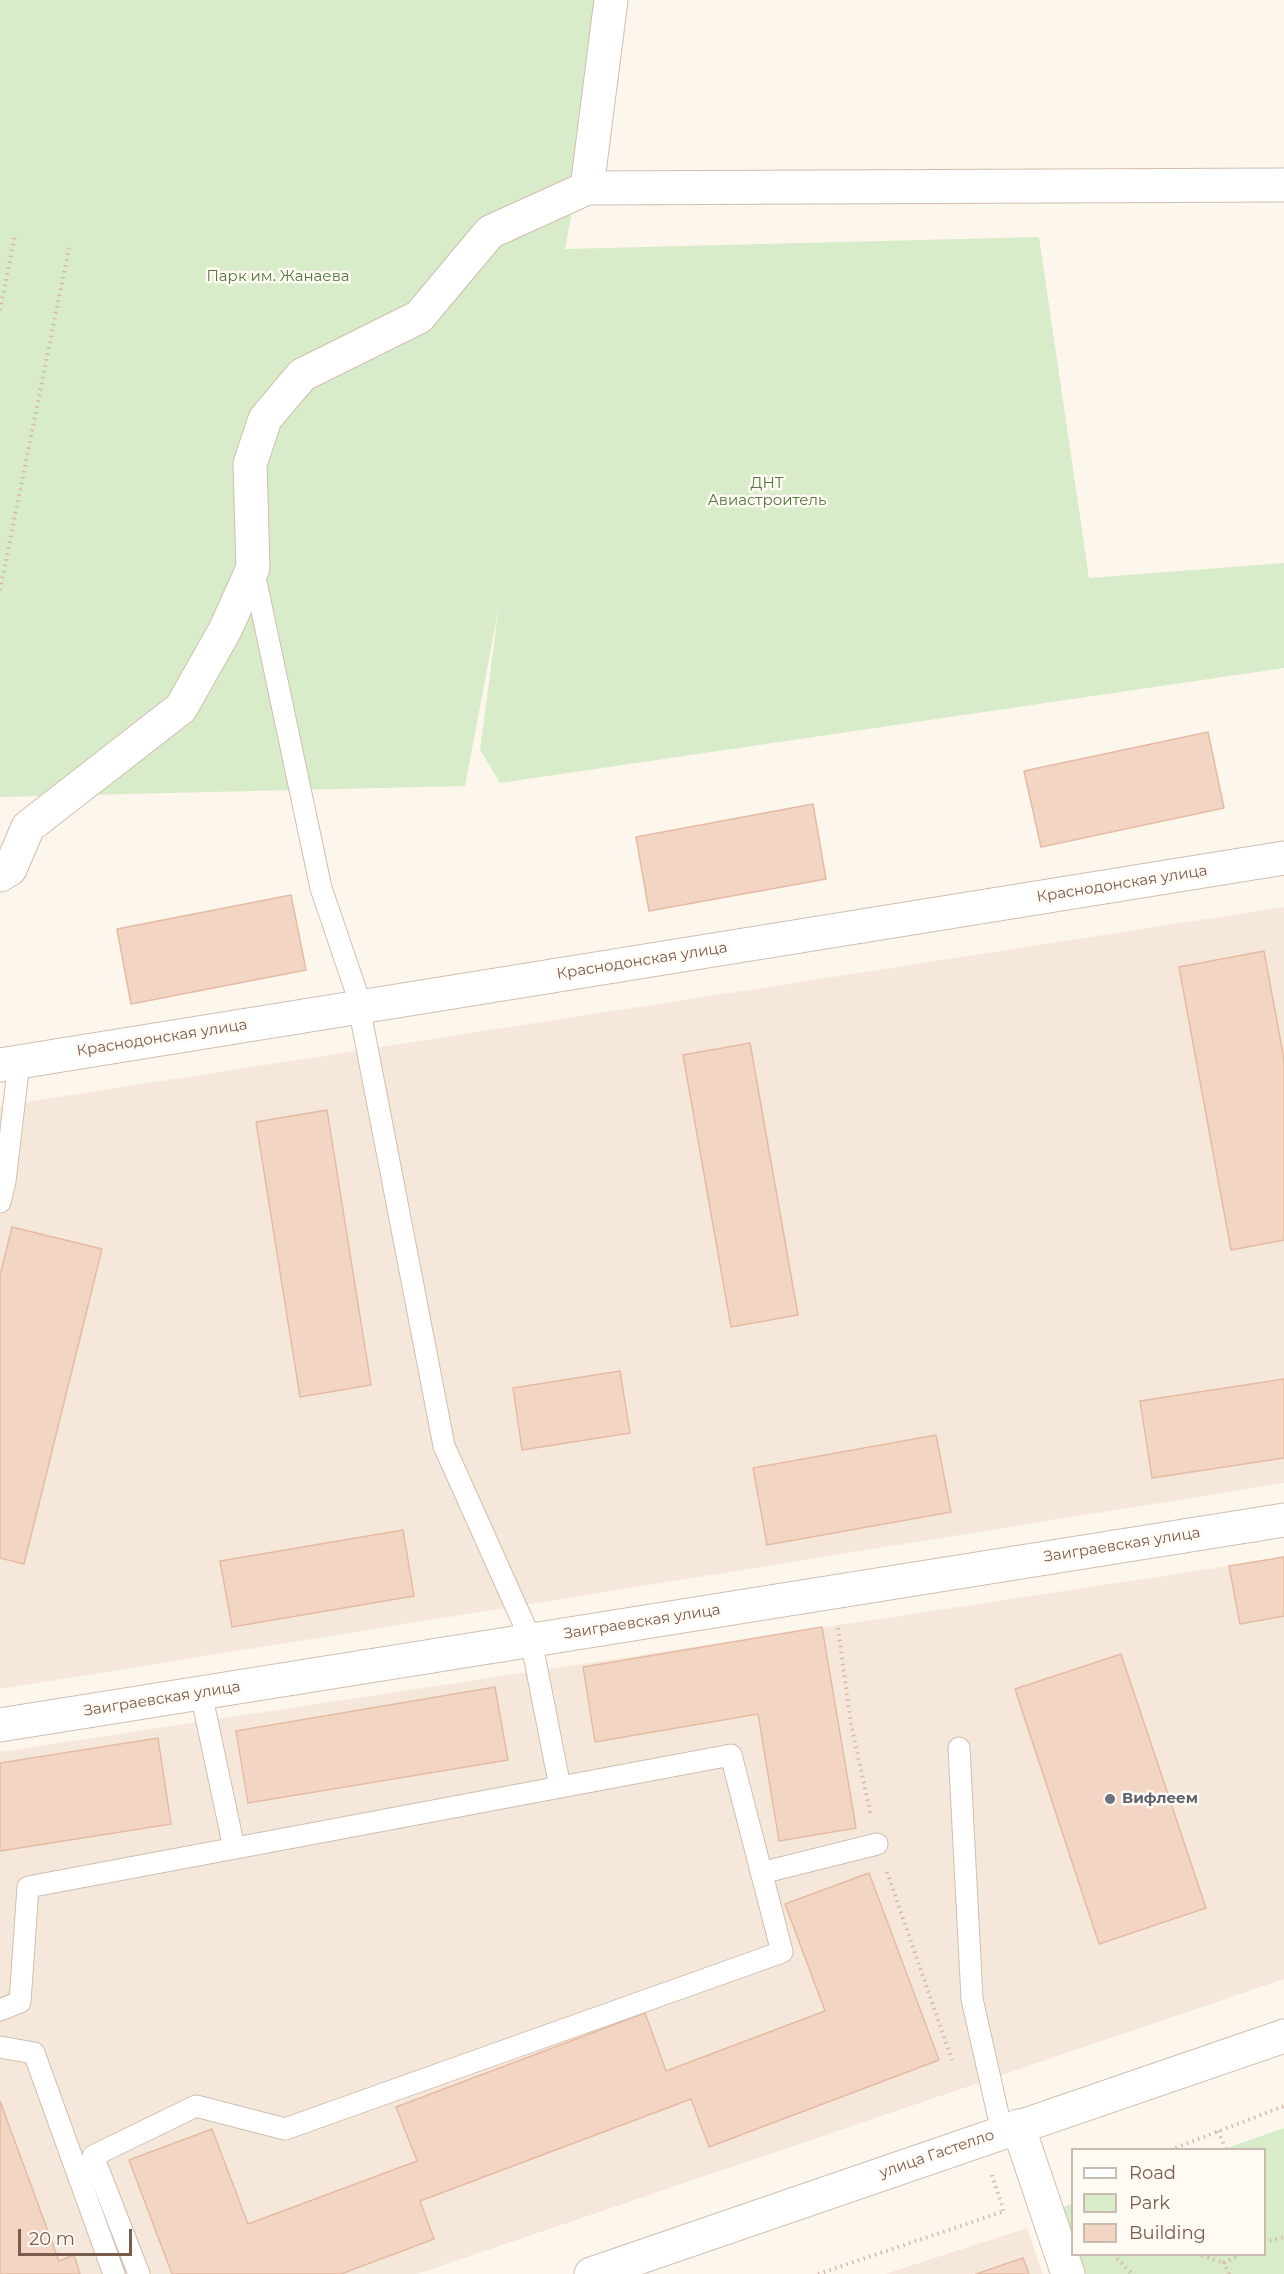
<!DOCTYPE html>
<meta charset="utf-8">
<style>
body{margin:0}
#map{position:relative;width:1284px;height:2274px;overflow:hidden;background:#fdf6ec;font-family:Montserrat,sans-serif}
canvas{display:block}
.legend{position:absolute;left:1071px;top:2148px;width:195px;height:108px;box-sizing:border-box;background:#fffaf3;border:2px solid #cabbb1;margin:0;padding:8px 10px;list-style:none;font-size:18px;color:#7a5c4d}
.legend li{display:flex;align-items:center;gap:12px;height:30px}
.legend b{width:30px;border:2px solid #cabbb1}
.scale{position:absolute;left:18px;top:2229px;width:114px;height:27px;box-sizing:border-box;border:3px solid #7a5c4d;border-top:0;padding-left:8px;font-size:18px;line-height:21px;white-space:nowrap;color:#7a5c4d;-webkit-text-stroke:4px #fffaf3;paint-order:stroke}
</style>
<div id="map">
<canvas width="1284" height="2274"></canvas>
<ul class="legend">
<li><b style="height:8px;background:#fff"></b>Road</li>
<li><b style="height:16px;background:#d8ecc9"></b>Park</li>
<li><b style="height:16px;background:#f3d5c3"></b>Building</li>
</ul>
<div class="scale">20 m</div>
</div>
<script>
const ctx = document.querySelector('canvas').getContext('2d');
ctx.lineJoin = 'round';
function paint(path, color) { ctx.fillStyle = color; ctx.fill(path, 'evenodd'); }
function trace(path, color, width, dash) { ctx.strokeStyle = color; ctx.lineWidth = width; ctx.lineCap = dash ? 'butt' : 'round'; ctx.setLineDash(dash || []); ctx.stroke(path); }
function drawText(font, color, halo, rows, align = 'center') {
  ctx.font = font + ' Montserrat,sans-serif'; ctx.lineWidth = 5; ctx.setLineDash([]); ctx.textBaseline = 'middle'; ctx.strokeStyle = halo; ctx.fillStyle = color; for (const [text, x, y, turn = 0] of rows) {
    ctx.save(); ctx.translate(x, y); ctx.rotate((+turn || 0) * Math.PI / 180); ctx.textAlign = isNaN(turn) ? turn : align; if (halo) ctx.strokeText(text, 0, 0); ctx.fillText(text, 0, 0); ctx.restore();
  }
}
paint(new Path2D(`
 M1284 907V1483L0 1689V1106Z
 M1229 1566 1240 1624 1284 1616V1979L417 2274H0V1752Z
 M1027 2228 1043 2274H885Z`), '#f5e8da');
paint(new Path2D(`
 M0 0H611L565 249 1039 237 1089 578 1284 563V668L500 783 480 750 499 606 465 786 0 797Z
 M1284 2128V2274H1076L1053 2211 1072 2204V2254H1264V2150L1224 2149Z`), '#d8ecc9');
const building = new Path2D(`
 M1208 732 1224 808 1041 847 1024 771Z
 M813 804 826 879 649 911 636 837Z
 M291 895 306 970 131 1004 117 929Z
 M1264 951 1284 1059V1240L1231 1250 1179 967Z
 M750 1043 798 1315 731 1327 683 1055Z
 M327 1110 371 1385 300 1397 256 1122Z
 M12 1227 102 1249 24 1564 0 1558V1275Z
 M620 1371 630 1433 522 1450 513 1388Z
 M1284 1379V1458L1152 1478 1140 1401Z
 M936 1435 951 1512 767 1545 753 1468Z
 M403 1530 414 1596 232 1627 220 1561Z
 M1284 1557V1616L1240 1624 1229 1566Z
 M822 1627 856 1828 779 1841 758 1714 595 1742 583 1667Z
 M1121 1654 1206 1908 1099 1944 1015 1689Z
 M495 1687 508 1760 248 1803 236 1731Z
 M158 1738 171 1824 0 1851V1763Z
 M869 1873 939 2060 709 2147 691 2099 420 2201 434 2239 341 2274H172L129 2160 212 2129 248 2224 417 2161 396 2107 645 2013 666 2071 825 2011 785 1904Z
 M0 2101 59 2261 74 2255 80 2274H0Z
 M1023 2258 1029 2274H976Z`);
paint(building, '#f3d5c3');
trace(building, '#e6bba3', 1.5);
const service = new Path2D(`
 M253 568 321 888 356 991 444 1446 531 1640 560 1787
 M0 1202 5 1181 19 1062
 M201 1693 234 1848
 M959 1748 972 1999 1002 2132
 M761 1873 877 1844
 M0 2010 20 2002 28 1887 731 1755 782 1952 285 2129 196 2106 93 2156 139 2274
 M0 2047 34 2053 114 2274`);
const minor = new Path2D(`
 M587 188 1284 185
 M0 875 10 869 28 827 181 708 225 630 253 568 250 464 265 419 302 375 419 317 490 232 587 188 611 0
 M0 1725 1284 1520
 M1018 2126 1068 2274`);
const tertiary = new Path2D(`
 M0 1065 1284 858
 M591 2274 1284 2036`);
trace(service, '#d1beb0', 23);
trace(minor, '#d1beb0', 35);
trace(tertiary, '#d1beb0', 35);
trace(new Path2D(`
 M0 310 15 235
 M0 590 69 248
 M838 1628 851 1724 871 1816
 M887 1872 952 2060
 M1218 2131 1226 2150
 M1170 2150 1284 2106
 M992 2175 1004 2212
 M1264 2242 1284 2237
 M1113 2254 1132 2274
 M1196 2254 1224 2263
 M818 2274 1005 2211
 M1229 2274 1224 2263 1241 2254`), '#d9b8a5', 4, [1.5, 4.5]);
trace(service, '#fff', 21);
trace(minor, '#fff', 33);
trace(tertiary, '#fff', 33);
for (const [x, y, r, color] of [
 [1110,1799,6,"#6b7280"]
]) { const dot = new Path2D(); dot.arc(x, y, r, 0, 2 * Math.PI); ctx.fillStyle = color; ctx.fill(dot); trace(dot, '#fffaf3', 2); }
drawText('15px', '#537a41', '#fffaf3', [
 ["Парк им. Жанаева",278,277],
 ["ДНТ",767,484],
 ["Авиастроитель",767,501]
]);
drawText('15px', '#7a5c4d', '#fffaf3', [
 ["Краснодонская улица",1122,884,-9],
 ["Краснодонская улица",642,961,-9],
 ["Краснодонская улица",162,1038,-9],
 ["Заиграевская улица",1122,1545,-9],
 ["Заиграевская улица",642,1622,-9],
 ["Заиграевская улица",162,1699,-9],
 ["улица Гастелло",937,2154,-19]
]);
drawText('bold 15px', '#5b616d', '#fffaf3', [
 ["Вифлеем",1122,1799]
], 'left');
</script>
